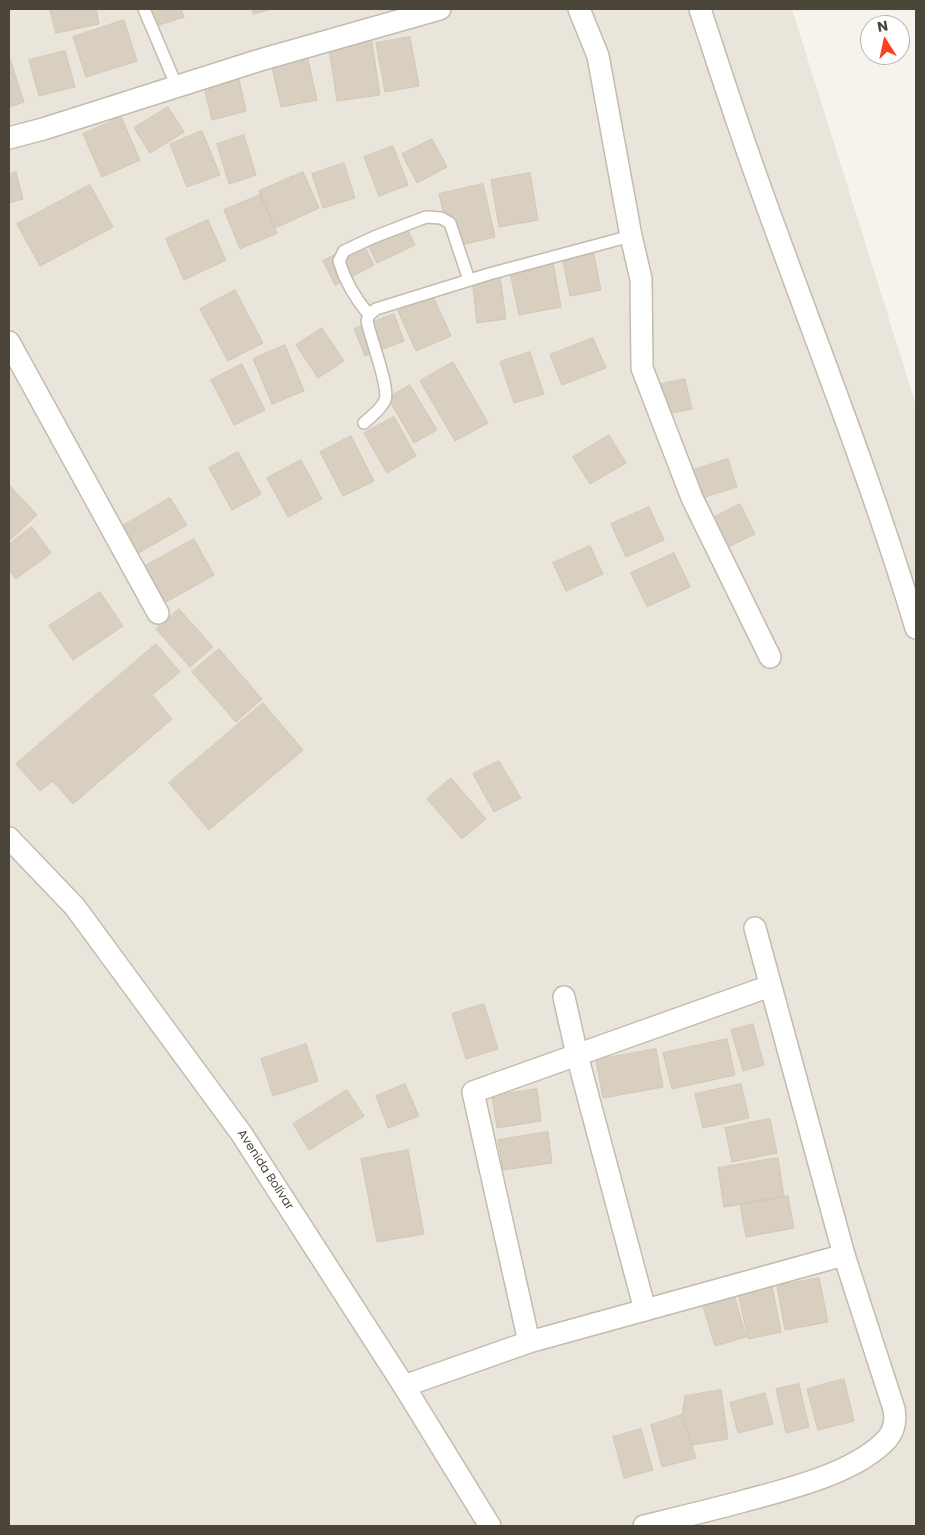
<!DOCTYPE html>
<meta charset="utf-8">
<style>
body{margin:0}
#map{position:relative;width:925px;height:1535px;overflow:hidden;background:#f6f3ec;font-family:Poppins,sans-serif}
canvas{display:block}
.frame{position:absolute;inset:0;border:10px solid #4b4439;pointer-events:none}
.north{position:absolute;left:860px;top:15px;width:50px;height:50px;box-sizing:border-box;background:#fff;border:1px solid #b7b4b0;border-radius:50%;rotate:350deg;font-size:14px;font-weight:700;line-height:20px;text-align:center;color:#4b4439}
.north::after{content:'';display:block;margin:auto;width:18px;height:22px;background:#fc3f1d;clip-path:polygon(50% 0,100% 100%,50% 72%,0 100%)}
</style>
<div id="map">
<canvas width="925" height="1535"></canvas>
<div class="frame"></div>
<div class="north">N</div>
</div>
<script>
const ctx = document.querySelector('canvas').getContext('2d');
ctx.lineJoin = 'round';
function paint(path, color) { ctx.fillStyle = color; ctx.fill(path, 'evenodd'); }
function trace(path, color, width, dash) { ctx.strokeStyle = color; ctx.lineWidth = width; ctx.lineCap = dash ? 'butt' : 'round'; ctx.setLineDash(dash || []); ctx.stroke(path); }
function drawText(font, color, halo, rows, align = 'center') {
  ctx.font = font + ' Poppins,sans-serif'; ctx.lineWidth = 4; ctx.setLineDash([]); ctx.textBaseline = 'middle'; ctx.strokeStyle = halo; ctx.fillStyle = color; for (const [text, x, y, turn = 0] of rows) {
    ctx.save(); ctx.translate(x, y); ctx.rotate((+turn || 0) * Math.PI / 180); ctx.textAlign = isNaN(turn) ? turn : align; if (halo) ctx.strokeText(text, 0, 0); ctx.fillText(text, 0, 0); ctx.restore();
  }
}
paint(new Path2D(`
 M9 9H792L916 405V1526H9Z`), '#eae5da');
const building = new Path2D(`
 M50 9H96L99 24 56 33Z
 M148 9H181L184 17 153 27Z
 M252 9H271L254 14Z
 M124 20 137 61 86 77 73 37Z
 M371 36 380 95 337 101 328 42Z
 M410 37 419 86 385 92 376 43Z
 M305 46 317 100 281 107 269 54Z
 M65 51 75 87 39 96 29 60Z
 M9 56 24 102 9 107Z
 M236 66 246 111 212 120 201 75Z
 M168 107 184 132 150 153 134 128Z
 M121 117 140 160 102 177 83 134Z
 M202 131 220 175 187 187 170 144Z
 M244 135 256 175 229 184 217 144Z
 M432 139 447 167 417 183 402 154Z
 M393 146 408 185 379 196 364 157Z
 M344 163 355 198 323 208 312 174Z
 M16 172 23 199 9 203V174Z
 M303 172 319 208 275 228 259 191Z
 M530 173 538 220 499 227 491 180Z
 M483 184 495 237 452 247 439 194Z
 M90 185 113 227 40 266 17 224Z
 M260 195 277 233 240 249 224 210Z
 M208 220 226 260 184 280 166 239Z
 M403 220 415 245 377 263 365 239Z
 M362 241 374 265 335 285 323 261Z
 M593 250 601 290 570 296 562 256Z
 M553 263 561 307 519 315 510 272Z
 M500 276 506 319 477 323 472 279Z
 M235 290 263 343 228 361 200 309Z
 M433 296 451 336 416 351 398 311Z
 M394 314 404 341 365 356 354 329Z
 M322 328 344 361 318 378 296 345Z
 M593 338 606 368 562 385 550 355Z
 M285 345 304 391 272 404 253 359Z
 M530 352 544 394 514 403 500 362Z
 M453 362 488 423 455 441 420 381Z
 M242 364 265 410 234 425 211 380Z
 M685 379 692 409 658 416 652 386Z
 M410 385 437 430 414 443 388 398Z
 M394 417 416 456 387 473 364 433Z
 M609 435 626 463 590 484 573 457Z
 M351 436 374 481 343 496 320 452Z
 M238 452 261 494 232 510 209 468Z
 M728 459 737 487 689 502 680 474Z
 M301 460 322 499 288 517 267 478Z
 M9 485 37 515 9 541Z
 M170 498 187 525 135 555 119 528Z
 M740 504 755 534 714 554 699 525Z
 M649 507 664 540 626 557 611 524Z
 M32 527 51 553 16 579 9 570V544Z
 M194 539 214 575 159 606 138 570Z
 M590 546 603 574 566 591 553 563Z
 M674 553 690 587 647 607 631 573Z
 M100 592 123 626 73 660 49 626Z
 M179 609 213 647 190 667 156 629Z
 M156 644 180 672 152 695 172 719 73 804 53 781 40 791 16 764Z
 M219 649 262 699 236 722 192 672Z
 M263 703 303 750 209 830 169 783Z
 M499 761 521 798 494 812 473 774Z
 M451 778 486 819 462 839 427 799Z
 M484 1004 498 1049 466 1059 452 1014Z
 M753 1024 764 1065 743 1071 731 1030Z
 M727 1039 735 1075 672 1089 663 1053Z
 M306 1044 318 1081 273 1096 261 1059Z
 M656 1049 663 1087 603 1098 596 1060Z
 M405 1084 419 1116 388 1128 376 1096Z
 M741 1084 749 1118 703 1128 695 1094Z
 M537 1089 541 1121 497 1128 492 1096Z
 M347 1090 364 1116 309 1150 293 1124Z
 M770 1119 777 1153 732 1162 725 1128Z
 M548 1132 552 1163 503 1170 498 1140Z
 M408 1150 424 1234 377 1242 361 1159Z
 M778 1158 784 1197 724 1207 718 1168Z
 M788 1196 794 1228 746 1237 740 1204Z
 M819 1278 828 1322 785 1330 777 1286Z
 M772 1286 781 1332 748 1339 738 1293Z
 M734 1294 746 1337 715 1346 702 1303Z
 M844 1379 854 1421 818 1430 807 1389Z
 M799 1384 809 1427 786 1433 776 1389Z
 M721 1390 728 1439 692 1445 682 1415 685 1396Z
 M765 1393 773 1424 738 1433 730 1403Z
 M682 1415 696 1458 662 1467 651 1425Z
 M641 1429 653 1470 624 1478 613 1437Z`);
paint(building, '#d8cfc1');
trace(building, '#d3c7b4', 1);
const lane = new Path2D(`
 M144 9 177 87
 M369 315C355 298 345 282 339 261L344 251 374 237 426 217 441 218 450 223 469 280
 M364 423C371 416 381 410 385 400 390 388 370 337 367 321L369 315 376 309 489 274 631 236`);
const street = new Path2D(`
 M579 9 598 56 631 236 641 279 642 368 692 498 770 657
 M700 9C719 67 738 126 759 184 812 332 871 478 916 628
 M9 138 43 129 260 60 440 9
 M9 342 158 613
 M9 838 75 907 241 1133 404 1386 490 1526
 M564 997 577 1055 645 1310
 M529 1342 473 1092 770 986
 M404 1386 529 1342 844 1255
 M644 1526C677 1518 711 1510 744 1501 788 1489 857 1473 888 1438 895 1429 896 1420 894 1409L844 1255 755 928`);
trace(lane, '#c2bbae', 14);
trace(street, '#c2bbae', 24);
trace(lane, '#fff', 11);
trace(street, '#fff', 21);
drawText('12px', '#4b4439', '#fff', [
 ["Avenida Bolívar",265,1170,57]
]);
</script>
